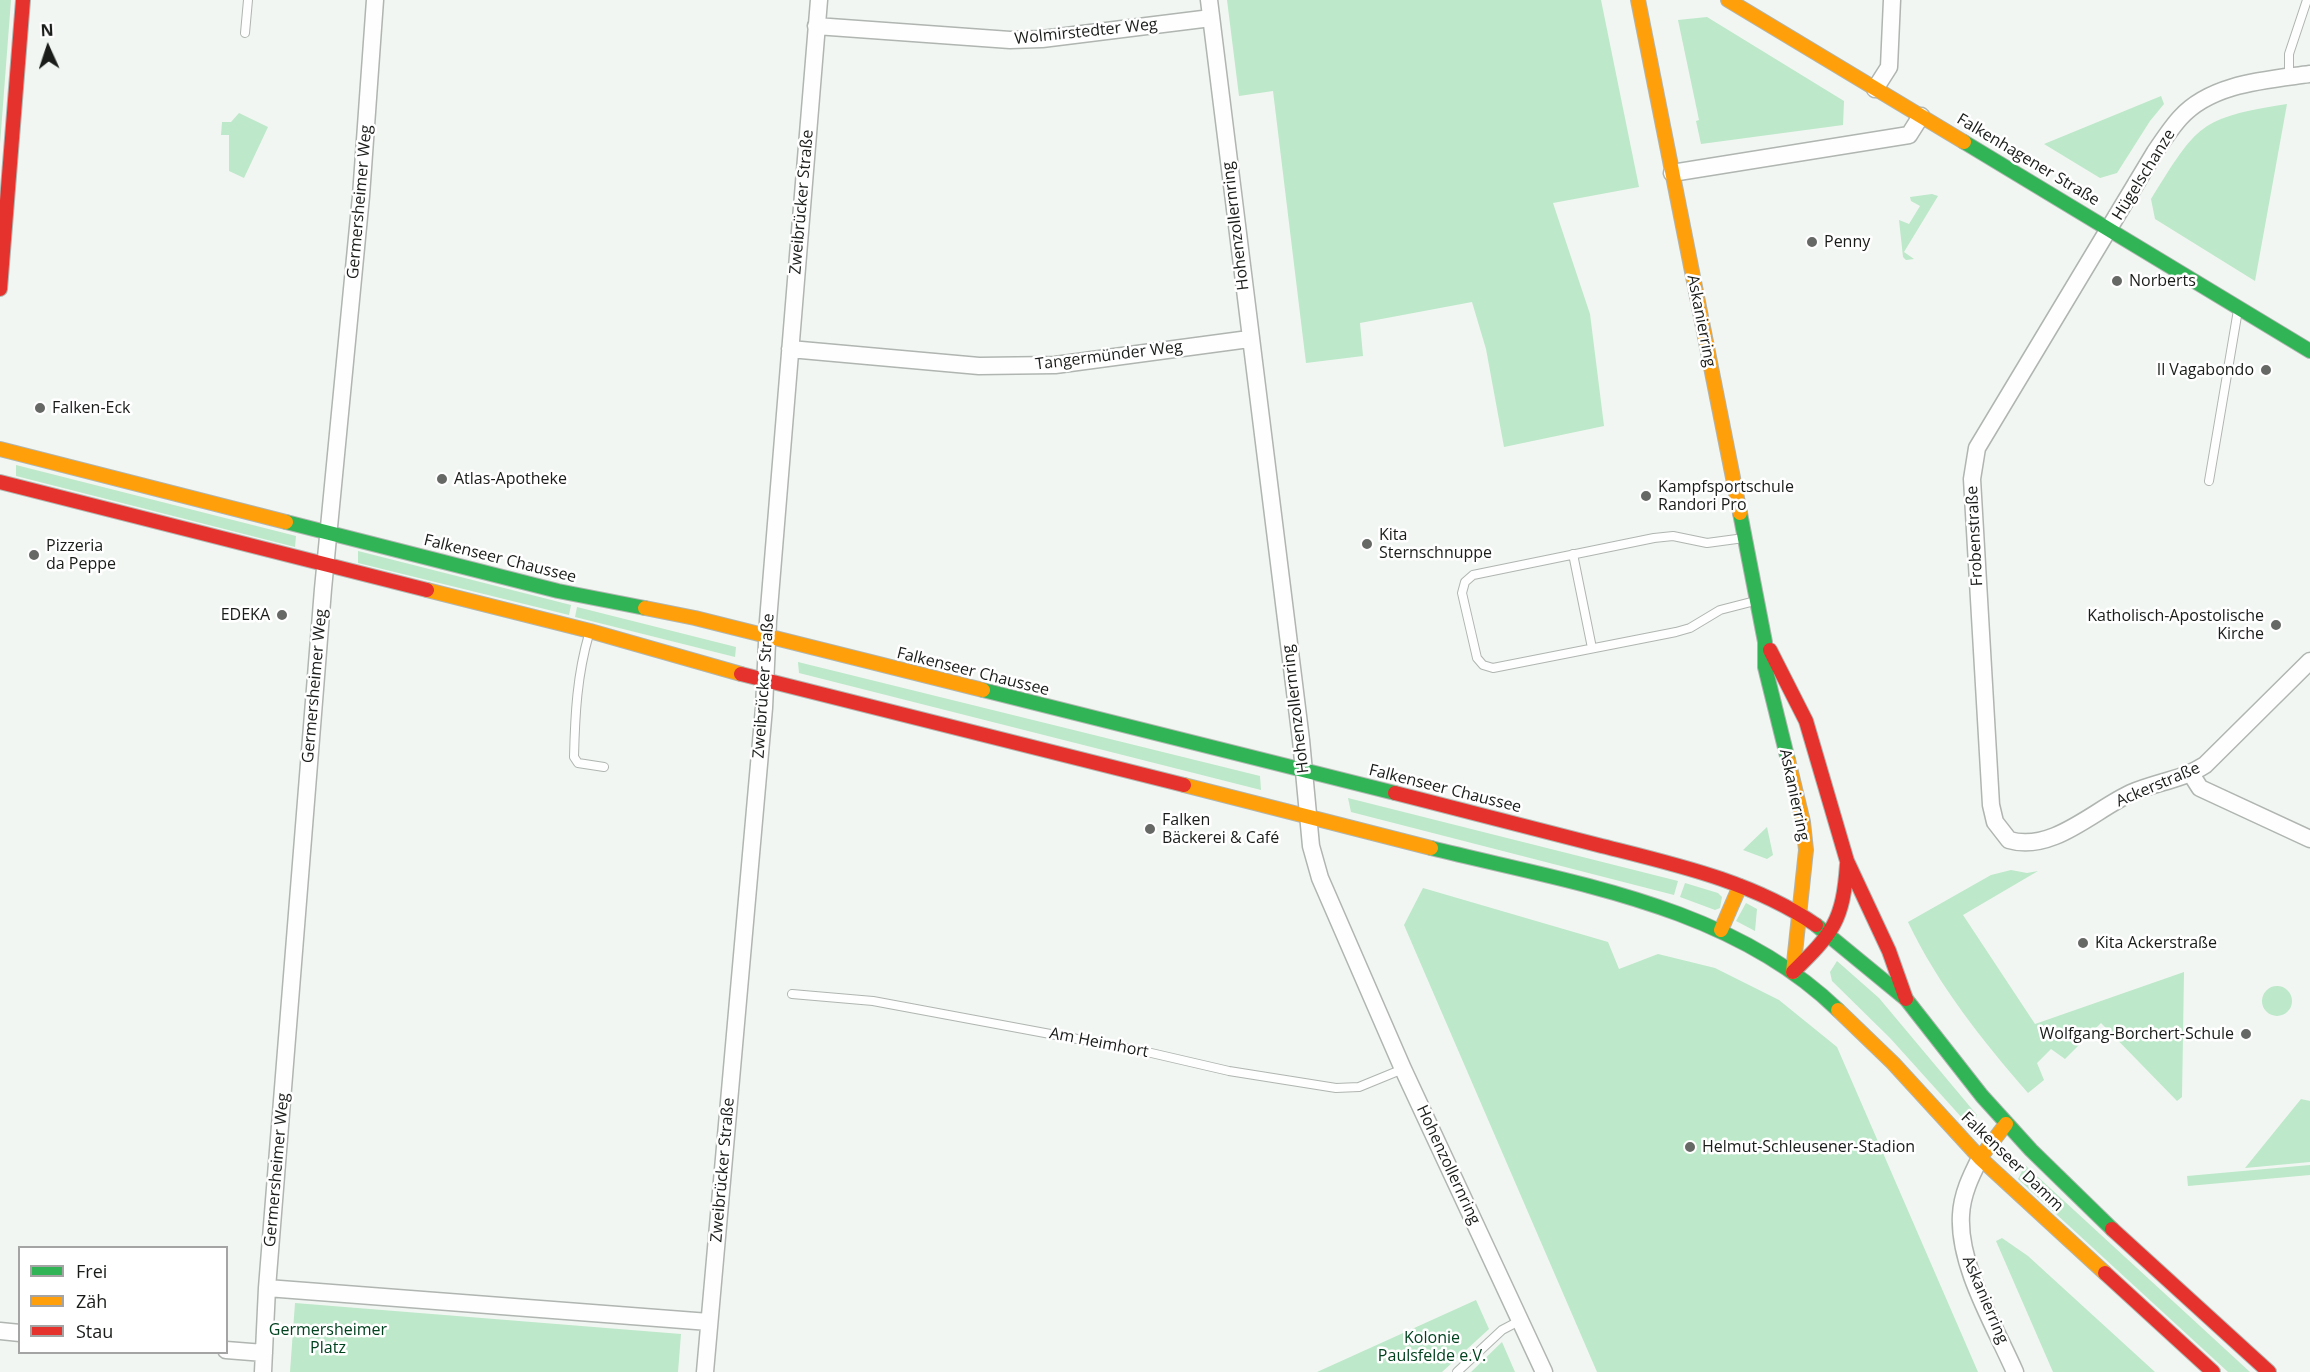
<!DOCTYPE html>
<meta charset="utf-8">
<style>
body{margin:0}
#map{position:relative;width:2310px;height:1372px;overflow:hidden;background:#f1f6f2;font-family:"Open Sans",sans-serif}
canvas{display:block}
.legend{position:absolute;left:18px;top:1246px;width:210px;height:108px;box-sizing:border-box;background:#fff;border:2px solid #a3a4a3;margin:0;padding:8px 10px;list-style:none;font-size:18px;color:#191c19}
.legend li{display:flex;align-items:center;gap:12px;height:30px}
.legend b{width:30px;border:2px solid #a3a4a3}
.north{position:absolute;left:18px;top:18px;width:60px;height:60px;-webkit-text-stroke:4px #fff;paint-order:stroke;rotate:357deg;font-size:16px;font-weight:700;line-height:24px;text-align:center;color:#191c19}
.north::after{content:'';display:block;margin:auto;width:21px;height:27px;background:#191c19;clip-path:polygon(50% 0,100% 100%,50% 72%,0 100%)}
</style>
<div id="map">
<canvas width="2310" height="1372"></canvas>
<ul class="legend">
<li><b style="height:8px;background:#30b455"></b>Frei</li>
<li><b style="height:8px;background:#ff9f0a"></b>Zäh</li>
<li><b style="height:8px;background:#e5322d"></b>Stau</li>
</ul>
<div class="north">N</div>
</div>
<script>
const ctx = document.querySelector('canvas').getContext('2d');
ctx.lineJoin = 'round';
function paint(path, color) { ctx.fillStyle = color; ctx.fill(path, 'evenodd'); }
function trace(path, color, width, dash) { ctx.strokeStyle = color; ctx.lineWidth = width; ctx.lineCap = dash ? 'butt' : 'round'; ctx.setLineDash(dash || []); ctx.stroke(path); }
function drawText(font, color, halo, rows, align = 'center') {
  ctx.font = font + ' "Open Sans",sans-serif'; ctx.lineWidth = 5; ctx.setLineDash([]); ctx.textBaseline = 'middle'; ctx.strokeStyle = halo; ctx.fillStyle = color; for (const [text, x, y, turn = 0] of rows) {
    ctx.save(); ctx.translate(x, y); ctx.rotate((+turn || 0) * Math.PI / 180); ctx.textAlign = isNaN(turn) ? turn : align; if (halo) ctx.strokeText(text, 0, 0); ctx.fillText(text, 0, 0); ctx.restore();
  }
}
paint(new Path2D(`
 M0 0H11L0 144Z
 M1227 0H1601L1639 187 1553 203 1590 314 1604 426 1504 447 1486 349 1472 302 1360 323 1363 356 1306 363 1273 91 1239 96Z
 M1707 17 1844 101 1843 125 1701 144 1696 121 1699 120 1678 20Z
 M2161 96 2164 104 2150 121 2117 173 2100 178 2044 144Z
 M2287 104 2255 281 2155 219 2151 199C2198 124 2199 118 2287 104Z
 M239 113 268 127 244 178 229 171V135H221L222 122H231Z
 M1932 194 1938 196 1904 252 1914 259 1906 260 1903 257 1899 220 1909 224 1920 206 1911 201 1910 197Z
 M16 465 296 536 295 547 16 476Z
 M358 551 571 605 569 615 358 563Z
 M577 607 736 647 735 657 575 617Z
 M798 662 1260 776 1261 790 799 673Z
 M1348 798 1678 881 1674 895 1351 812Z
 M1767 827 1773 855 1767 859 1743 850Z
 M2011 870 2027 873 2038 871 1963 915 2035 1024 2184 972 2182 1097 2177 1101 2101 1023 2065 1059 2051 1049 2037 1063 2044 1080 2028 1093C1982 1040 1938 985 1908 922L1991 875Z
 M1685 883 1718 893 1722 897 1720 908 1715 910 1680 897Z
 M1423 888 1608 942 1619 969 1658 954 1715 968 1779 1000 1837 1047 1978 1372H1597L1404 925Z
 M1746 903 1757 909 1755 931 1736 921Z
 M1837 961 1879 998 1977 1115 1972 1129 1890 1038 1832 981 1830 972Z
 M2262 1001a15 15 0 1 1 30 0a15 15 0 1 1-30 0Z
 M2301 1099 2310 1101V1162L2245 1168Z
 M2025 1165 2250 1372H2228L2018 1179Z
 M2310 1165V1175L2188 1186 2187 1176Z
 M2002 1238 2028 1256 2155 1372H2053L1996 1241Z
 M1476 1300 1489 1329 1442 1372H1317Z
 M295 1303 681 1334 678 1372H290Z
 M1502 1342 1515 1372H1471Z`), '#bde8c9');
const lane = new Path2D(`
 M245 33 248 0
 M2289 77V54L2307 0
 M2209 481 2238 310
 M1744 538 1707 543 1673 536 1654 538 1473 575 1465 582 1462 593 1477 658 1483 665 1493 668 1676 632 1690 628 1720 610 1755 601
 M1573 554 1592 648
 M589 634C577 675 575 715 574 757L578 763 604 767
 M792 994 873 1001 1147 1052 1229 1071 1336 1088 1359 1087 1403 1069
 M1457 1372 1502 1330 1521 1320`);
const street = new Path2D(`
 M1209 0 1301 740 1311 846 1320 878 1403 1069 1544 1372
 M816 26 1010 40 1042 39 1211 18
 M2310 74C2267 80 2211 83 2180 118 2171 128 2163 140 2155 152L1977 448 1972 479 1991 805 1995 822 2009 840C2052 853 2094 810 2131 793 2156 782 2182 780 2205 765L2310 661
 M1875 89 1889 67 1892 0
 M1672 173 1909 135 1921 116
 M790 349 979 366 1055 365 1249 339
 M2191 774 2200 788 2310 839
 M1980 1158C1971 1176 1962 1194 1961 1215 1958 1266 1995 1326 2015 1372
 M267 1288 709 1322
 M0 1331 20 1333
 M226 1350 264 1353
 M263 1372 267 1288 323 589 361 196 375 0
 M705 1372 764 708 768 621 819 0`);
const fast = new Path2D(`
 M1964 142 2310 351
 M1740 513 1765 642V667L1788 760
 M286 522 558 591 645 608
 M983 690 1395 793
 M1431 848C1571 883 1730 905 1838 1010
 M1816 925 1906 999 1982 1096 2031 1150 2112 1229`);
const slow = new Path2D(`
 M1638 0 1740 513
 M1728 0 1964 142
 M0 449 286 522
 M427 590 590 631 741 674
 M645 608 695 618 983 690
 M1788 760 1803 822 1806 850 1793 972
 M1184 785 1431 848
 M1721 930 1740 886
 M1838 1010 1893 1063 1980 1158 2105 1273
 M1980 1158 2006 1124`);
const jam = new Path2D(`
 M0 289 23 0
 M0 482 427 590
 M1770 650 1806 721 1847 861 1889 951 1906 999
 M741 674 1184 785
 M1395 793C1463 810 1531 828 1598 845 1673 864 1752 881 1816 925
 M1793 972C1833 933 1843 921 1847 864
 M2112 1229 2269 1372
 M2105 1273 2213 1372`);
trace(lane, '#b0b5b1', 10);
trace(street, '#b0b5b1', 19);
trace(fast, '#b0b5b1', 16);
trace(slow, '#b0b5b1', 16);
trace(jam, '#b0b5b1', 16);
trace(lane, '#fdfefd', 8);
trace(street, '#fdfefd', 16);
trace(fast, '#30b455', 14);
trace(slow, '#ff9f0a', 14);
trace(jam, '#e5322d', 14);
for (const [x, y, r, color] of [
 [1812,242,6,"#656865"],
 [2117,281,6,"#656865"],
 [2266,370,6,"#656865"],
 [40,408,6,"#656865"],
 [442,479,6,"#656865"],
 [1646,496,6,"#656865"],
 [1367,544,6,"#656865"],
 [34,555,6,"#656865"],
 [282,615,6,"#656865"],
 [2276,625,6,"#656865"],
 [1150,829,6,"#656865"],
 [2083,943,6,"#656865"],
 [2246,1034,6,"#656865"],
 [1690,1147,6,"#656865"]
]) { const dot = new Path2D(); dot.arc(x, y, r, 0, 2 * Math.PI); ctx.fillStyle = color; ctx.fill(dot); trace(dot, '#fff', 2); }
drawText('16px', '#191c19', '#fff', [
 ["Wolmirstedter Weg",1086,32,-6],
 ["Falkenhagener Straße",2028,160,31],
 ["Hügelschanze",2144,175,-58],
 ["Germersheimer Weg",360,202,-85],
 ["Zweibrücker Straße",802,202,-85],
 ["Hohenzollernring",1236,226,-97],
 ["Askanierring",1701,321,79],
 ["Tangermünder Weg",1109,356,-7],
 ["Frobenstraße",1975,536,-93],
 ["Falkenseer Chaussee",500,559,14],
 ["Falkenseer Chaussee",973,672,14],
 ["Germersheimer Weg",315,686,-85],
 ["Zweibrücker Straße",764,686,-86],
 ["Hohenzollernring",1296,709,-97],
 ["Ackerstraße",2158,785,-23],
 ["Falkenseer Chaussee",1445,789,14],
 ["Askanierring",1794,795,78],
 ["Am Heimhort",1099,1043,11],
 ["Falkenseer Damm",2012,1162,44],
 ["Hohenzollernring",1448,1165,65],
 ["Germersheimer Weg",277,1170,-85],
 ["Zweibrücker Straße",723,1170,-85],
 ["Askanierring",1985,1300,67]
]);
drawText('16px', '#191c19', '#fff', [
 ["Penny",1824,242],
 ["Norberts",2129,281],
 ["Il Vagabondo",2254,370,"right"],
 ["Falken-Eck",52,408],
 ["Atlas-Apotheke",454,479],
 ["Kampfsportschule",1658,487],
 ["Randori Pro",1658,505],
 ["Kita",1379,535],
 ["Sternschnuppe",1379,553],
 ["Pizzeria",46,546],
 ["da Peppe",46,564],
 ["EDEKA",270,615,"right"],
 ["Katholisch-Apostolische",2264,616,"right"],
 ["Kirche",2264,634,"right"],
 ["Falken",1162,820],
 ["Bäckerei & Café",1162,838],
 ["Kita Ackerstraße",2095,943],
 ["Wolfgang-Borchert-Schule",2234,1034,"right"],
 ["Helmut-Schleusener-Stadion",1702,1147]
], 'left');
drawText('16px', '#01421f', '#fff', [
 ["Germersheimer",328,1330],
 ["Platz",328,1348],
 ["Kolonie",1432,1338],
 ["Paulsfelde e.V.",1432,1356]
]);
</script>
